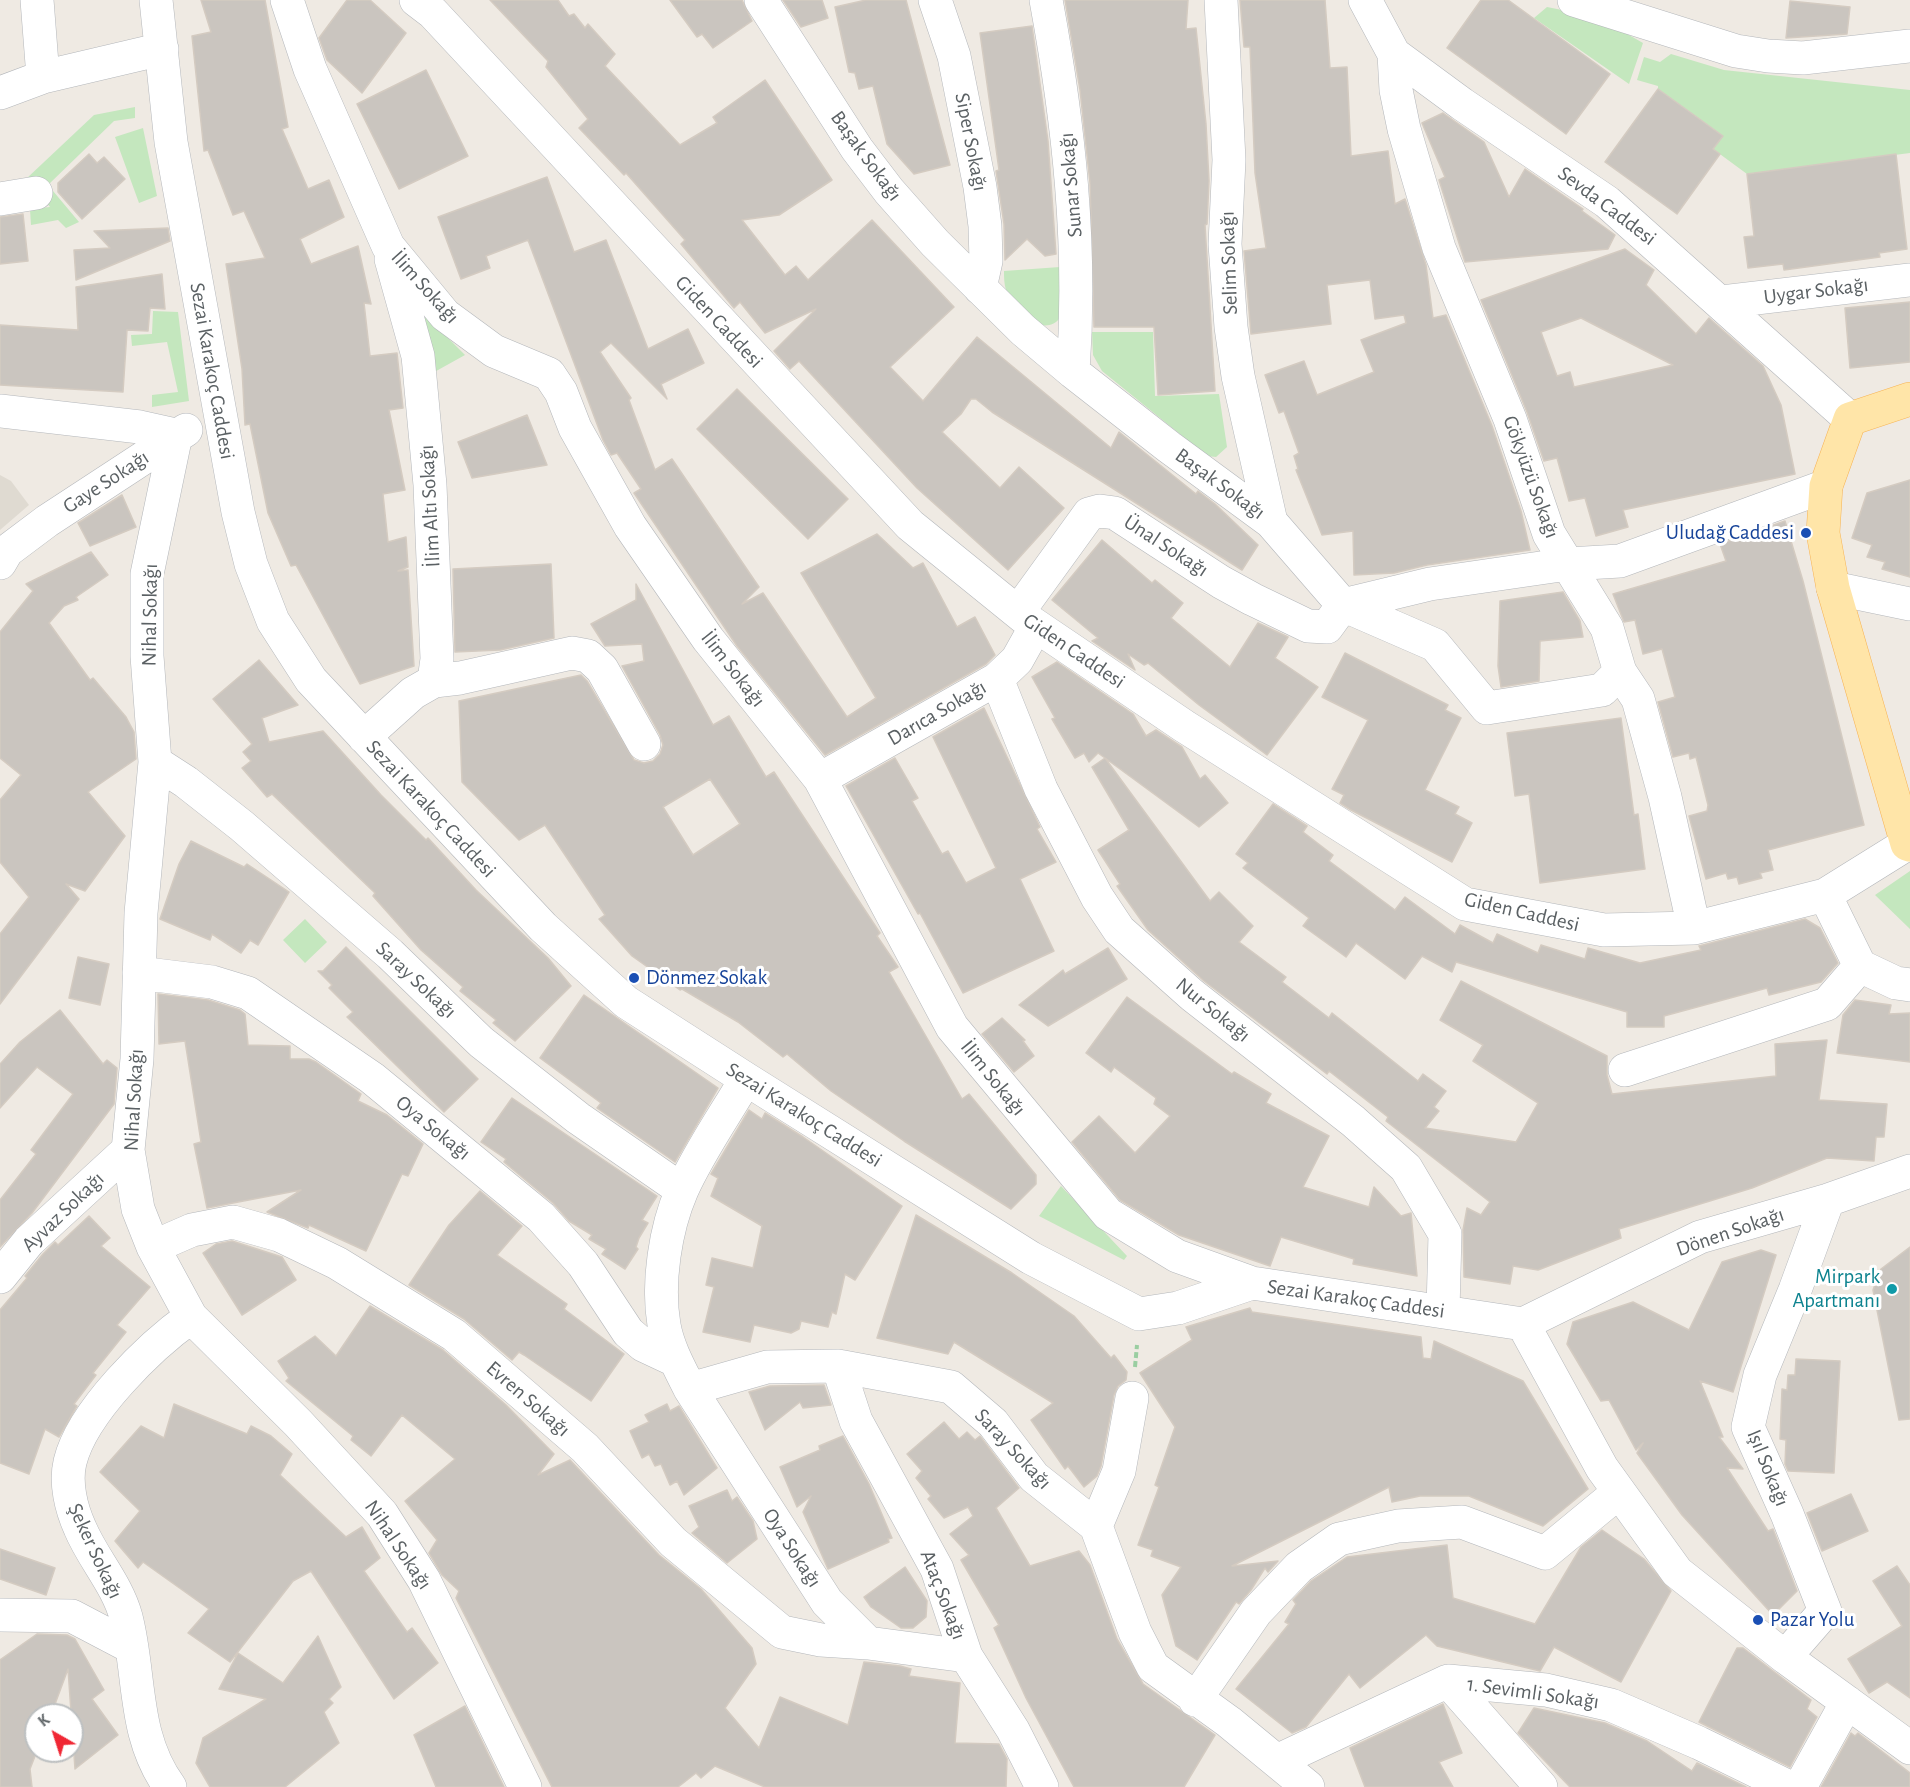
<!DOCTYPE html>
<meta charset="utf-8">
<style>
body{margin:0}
#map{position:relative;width:1910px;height:1787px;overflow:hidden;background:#efeae3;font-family:"Alegreya Sans",sans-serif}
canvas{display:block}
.north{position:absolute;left:24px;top:1703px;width:60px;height:60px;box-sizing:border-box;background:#fff;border:2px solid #bdc0c1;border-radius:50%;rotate:321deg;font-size:16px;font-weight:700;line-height:24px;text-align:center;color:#5b6164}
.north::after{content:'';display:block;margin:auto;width:21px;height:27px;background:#f02734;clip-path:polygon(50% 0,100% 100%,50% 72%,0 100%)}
</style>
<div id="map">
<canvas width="1910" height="1787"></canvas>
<div class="north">K</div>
</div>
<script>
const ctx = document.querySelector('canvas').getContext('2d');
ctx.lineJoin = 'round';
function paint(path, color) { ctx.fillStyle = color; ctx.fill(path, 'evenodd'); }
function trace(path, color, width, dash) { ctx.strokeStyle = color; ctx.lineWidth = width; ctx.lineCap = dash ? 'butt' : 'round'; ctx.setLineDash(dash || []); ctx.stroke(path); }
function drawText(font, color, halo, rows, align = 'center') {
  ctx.font = font + ' "Alegreya Sans",sans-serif'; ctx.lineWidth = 6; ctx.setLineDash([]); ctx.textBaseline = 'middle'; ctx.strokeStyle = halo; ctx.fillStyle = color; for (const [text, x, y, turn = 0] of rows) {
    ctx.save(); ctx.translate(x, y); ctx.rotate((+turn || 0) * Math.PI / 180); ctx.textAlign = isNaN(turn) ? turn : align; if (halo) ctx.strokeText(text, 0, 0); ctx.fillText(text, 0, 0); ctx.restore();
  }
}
paint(new Path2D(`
 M0 475 11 481 29 505 0 530Z`), '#dfdad1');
paint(new Path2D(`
 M1547 7 1572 12 1629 30V35L1643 43 1629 84 1534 18Z
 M1671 54 1724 70 1910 90V153L1747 174 1713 149 1723 136 1658 89V86L1637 80 1644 57 1660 62Z
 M135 107V118L114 121 48 185 79 222 66 228 58 220 31 225 30 209 50 207 26 179 94 115Z
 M143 128 157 196 139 203 115 137Z
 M1060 267V318C1042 340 1012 308 1006 290 1004 284 1004 277 1004 271Z
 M406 284 434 324 465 355 429 375Z
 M153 311 178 312 189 401 152 407V395L178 392 167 342 132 346 131 335 152 334Z
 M1092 332H1153L1155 396 1219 394 1227 447 1216 457 1207 456 1102 371 1093 355Z
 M1910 871V929L1875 895Z
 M305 919 327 942 305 963 283 940Z
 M1061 1186 1127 1256 1124 1260 1039 1216Z`), '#c4e7be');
const building = new Path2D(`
 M201 0H265L288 127 282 129 308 189 329 180 344 217 300 239 311 264 358 246 371 304 364 303 370 356 397 353 403 408 389 410 405 490 383 494 388 542 406 537 408 567 398 571 408 570 414 666 360 684 296 565 291 566 268 513 250 424 245 425 242 369 226 264 265 258 244 211 233 215 208 150 204 151 192 36 211 32Z
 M347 0H370L406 33 362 93 327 60 319 38Z
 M490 0H558L569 16 574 14 585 28 588 24 615 54 605 66 680 145 717 123 713 117 765 80 832 180 779 215 742 220 785 275 796 266 808 280 872 220 954 307 890 367 923 401 977 337 1111 448 1119 432 1196 494 1198 491 1215 504 1258 545 1242 570 992 412 976 399H971L961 414 942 432 1000 488 1019 467 1064 508 1008 570 917 488 799 361 790 369 774 351 816 309 765 333 740 302 734 308 681 244 685 240 626 173 624 175 579 128 588 119 546 67 548 61Z
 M670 0H742L752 21 713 48 702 34 697 37Z
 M783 0H822L828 18 801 27Z
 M866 0H906L950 165 914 174 887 144 873 86 859 89 855 73 849 72 835 7Z
 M1065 0H1188L1186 29 1196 28 1206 124 1209 181 1207 224 1205 225 1215 391 1158 395 1154 327H1094L1090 183 1080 90Z
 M1240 0H1325L1330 68 1347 67 1351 156 1388 151 1395 204 1405 199 1426 265 1433 318 1446 315 1492 426 1521 511 1530 550 1427 565 1394 573 1354 575 1353 531 1322 535 1296 470 1298 469 1294 456 1299 453 1284 411 1279 413 1265 375 1304 361 1317 395 1374 372 1361 340 1406 323 1404 315 1375 319 1370 280 1327 285 1331 324 1251 334 1244 251 1266 248 1255 173 1250 47H1244Z
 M1481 0H1508L1610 74 1566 134 1447 48Z
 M1790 1 1850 7 1847 34 1786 38Z
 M1032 26 1048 141 1056 254 1045 256 1027 239 1005 260 1004 224 996 171 999 170 980 33Z
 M426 70 468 156 399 189 357 104Z
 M1658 89 1723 136 1713 149 1720 154 1677 214 1605 162Z
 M1443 113 1484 142 1509 197 1525 169 1583 209 1582 211 1615 235 1608 249 1465 262 1439 180 1445 177 1422 123Z
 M89 154 97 163 104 157 125 179 82 219 58 192V183Z
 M1896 154 1907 249 1879 253 1880 257 1784 270 1783 264 1748 268 1744 237 1754 236 1747 174Z
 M547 177 574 252 606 240 648 349 688 329 704 363 661 384 667 399 611 343 600 352 631 398 629 400 655 470 672 459 759 587 742 604 763 593 847 717 876 698 801 573 877 534 913 568 923 563 957 627 975 617 995 655 986 664 825 755 737 646 634 493 641 489 617 453 611 455 603 440 528 240 486 256 490 268 461 279 438 217Z
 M23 214 28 261 0 264V217Z
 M168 228 170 241 76 280 74 250 110 248 94 231Z
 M1625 249 1654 270 1646 285 1696 334 1709 318 1763 366 1781 405 1795 474 1623 510 1628 527 1596 536 1585 498 1569 501 1557 458 1544 461 1527 412 1481 300ZM1581 318 1673 365 1574 387 1570 372 1557 376 1541 332Z
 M162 274 165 309 150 308 148 331 127 330 123 392 0 385V325L78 330 76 287Z
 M1910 302V362L1850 368 1845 308Z
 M737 389 848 499 808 539 697 429Z
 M527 415 547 465 472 478 458 442Z
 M1910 480V577L1882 569 1885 562 1867 557 1872 545 1852 538 1867 493Z
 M122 495 136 527 90 546 78 523Z
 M1785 521 1803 581 1864 825 1768 850 1773 870 1760 873 1762 878 1739 884 1737 877 1728 879 1726 873 1706 879 1689 816 1707 811 1708 805 1696 757 1690 759 1689 753 1673 757 1658 702 1675 697 1662 649 1643 654 1635 620 1624 622 1613 594 1726 561 1720 544Z
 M1102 540 1152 583 1155 580 1183 603 1171 618 1230 667 1258 623 1288 637 1275 658 1318 687 1267 755 1199 705 1148 663 1144 665 1128 654 1135 670 1092 641 1098 638 1052 600Z
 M91 552 108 575 76 597 78 600 64 606 49 623 90 680 93 678 126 717 134 732 136 759 88 792 125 836 85 891 66 884 79 899 0 1004V934L29 897 0 862V800L21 775 0 758V632L33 591 26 584Z
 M551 564 554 638 500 650 455 652 453 569Z
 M636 584 713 725 729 716 766 777 774 772 880 933 877 936 898 967 889 972 962 1099 969 1094 1036 1175V1184L1011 1209 904 1141 831 1091 787 1054 783 1057 738 1022 682 989 680 990 632 956 599 919 605 915 545 825 519 840 462 782 459 701 581 675 587 681 634 760 644 763 653 761 660 754 663 745 660 735 622 666 644 661 642 644 605 646 591 624 636 600ZM710 779 740 824 693 855 663 807Z
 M1563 592 1580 621 1583 637 1540 641 1539 681 1501 687 1498 666 1500 601Z
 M1345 653 1448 705 1445 710 1461 718 1425 790 1459 807 1455 814 1472 823 1452 862 1351 810 1340 803 1344 795 1332 789 1368 720 1322 697Z
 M259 660 298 705 262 718 269 742 323 731 381 795 426 840 428 838 476 890 548 958 571 986 515 1041 493 1023 496 1020 460 991 463 987 421 950 373 896 375 893 272 794 267 797 242 768 251 761 243 752 252 744 213 699Z
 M1057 662 1133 714 1146 736 1156 730 1182 747 1200 779 1205 775 1228 803 1199 827 1105 758 1210 901 1219 892 1253 926 1239 942 1286 977 1282 982 1329 1018 1332 1013 1418 1081 1423 1074 1446 1091 1434 1107 1439 1111 1425 1128 1516 1142 1538 1103 1473 1061 1483 1045 1440 1020 1461 981 1607 1056V1075L1612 1094 1776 1076 1775 1044 1827 1040 1819 1100 1887 1104 1884 1137H1876L1874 1161 1827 1158 1752 1188 1619 1229 1621 1238 1538 1270 1513 1266 1510 1284 1464 1277 1463 1230 1467 1208 1481 1215 1490 1202 1386 1121 1388 1117 1329 1071 1327 1074 1204 981 1148 930 1117 886 1120 884 1098 850 1129 830 1092 767 1105 758 1098 753 1089 762 1084 753 1075 758 1052 719 1055 718 1032 677Z
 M984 708 1040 827 1037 829 1056 862 1020 879 1054 951 963 993 920 913 918 914 846 786 895 758 918 798 912 801 942 854 948 851 966 883 996 868 933 737Z
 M1621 718 1634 815 1638 814 1645 869 1540 883 1529 794 1515 796 1507 733Z
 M1273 804 1307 826 1303 832 1333 855 1329 861 1395 910 1405 897 1455 934 1460 925 1493 943 1497 934 1538 953 1541 945 1585 959 1588 948 1640 963 1701 950 1699 946 1805 919 1820 928 1838 963 1821 982 1769 995 1767 988 1664 1016V1027H1627V1012L1456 962 1452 972 1422 956 1405 979 1356 943 1346 957 1303 926 1309 918 1243 868 1248 863 1236 854Z
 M191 841 244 867 247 864 289 892 258 945 250 940 241 953 212 934 210 940 160 919 179 864Z
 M346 947 478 1079 444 1112 347 1017 353 1012 329 988 332 985 318 971H323Z
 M1108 948 1127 979 1048 1026 1019 1005 1063 970 1065 974Z
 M78 957 109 964 100 1005 69 998Z
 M158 994 208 1000 240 1010 245 1014 248 1045 290 1046V1059H309L316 1062 361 1094 358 1101 387 1115 423 1144 408 1176 402 1174 366 1251 309 1225 308 1228 267 1212 301 1190 207 1208 194 1144 201 1142 185 1041 159 1044Z
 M584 995 718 1088 675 1162 597 1108 601 1103 540 1058Z
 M1127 997 1232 1074 1234 1072 1271 1094 1266 1103 1329 1136 1303 1187 1369 1207 1374 1187 1401 1216 1411 1213 1417 1276 1353 1264 1354 1259 1281 1237 1270 1266 1179 1235 1120 1200 1072 1142 1099 1116 1135 1153 1170 1116 1154 1104 1156 1098 1114 1067 1111 1072 1086 1053Z
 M1855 1000 1891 1005 1889 1014 1910 1013V1062L1837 1053 1843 1015Z
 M60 1010 103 1064 107 1060 117 1068 114 1104 32 1213 0 1247V1200L36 1154 31 1150 73 1094 37 1067 0 1108V1064L20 1042Z
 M1002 1018 1025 1040 1023 1041 1034 1056 1014 1072 982 1034Z
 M512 1098 657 1196 642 1220 648 1223 639 1238 636 1247 638 1249 625 1269 602 1254 606 1249 589 1239 592 1235 569 1221 553 1203 504 1162 506 1159 481 1142Z
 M749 1110 762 1119 765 1113 803 1137 902 1206 855 1280 845 1274 836 1314 832 1312 828 1327 801 1321 799 1329 791 1333 754 1325 750 1342 703 1332 714 1287 706 1285 712 1258 753 1268 762 1226 711 1196 718 1178 711 1174Z
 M480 1191 522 1226 497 1255 567 1304 564 1309 624 1354 591 1401 524 1355 519 1352 512 1360 464 1319 409 1285 449 1225Z
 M916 1215 1012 1273 1074 1316 1111 1358 1114 1355 1127 1372 1126 1380 1118 1386 1114 1395 1101 1466 1097 1476 1084 1487 1068 1466 1065 1469 1031 1420 1053 1403 954 1342 948 1354 877 1338Z
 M89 1216 110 1238 101 1246 150 1287 117 1325 126 1332 93 1373 96 1375 74 1404 77 1406 59 1437 45 1429 29 1474 0 1463V1310L27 1278 25 1276 43 1254 55 1242 58 1245Z
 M232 1241 282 1257 296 1280 242 1315 203 1253 216 1244Z
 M1910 1247V1419L1899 1420 1873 1290 1881 1269Z
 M1761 1250 1776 1255 1733 1392 1700 1381 1723 1437H1719L1743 1469 1727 1468 1768 1531 1773 1529 1797 1591 1773 1615 1682 1515 1637 1453 1643 1443 1636 1450 1609 1400 1601 1401 1567 1344 1573 1322 1633 1302 1689 1330 1722 1262Z
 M370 1306 443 1350 506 1405 554 1454 538 1475 570 1460 659 1555 701 1589 752 1648 756 1664 725 1708 759 1748 780 1697 848 1725 864 1662 900 1666 911 1669 909 1676 960 1683 955 1743 999 1744 1007 1759 1006 1787H765L715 1766 701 1778 696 1773 678 1787H552L456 1598 459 1591 442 1575 429 1553 437 1540 405 1501 455 1459 402 1415 371 1456 351 1440 353 1436 286 1381 289 1378 278 1361 315 1336 336 1356Z
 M1250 1308 1252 1312 1421 1337 1423 1358 1431 1359 1434 1341 1523 1381 1588 1489 1543 1526 1469 1496H1420L1392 1502 1389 1487 1232 1566 1278 1561 1268 1572 1265 1568 1251 1590 1239 1604 1236 1602 1197 1660 1176 1646 1162 1595 1181 1567 1151 1556 1153 1550 1138 1545 1159 1487 1155 1485 1175 1427 1140 1373 1192 1340 1186 1327Z
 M1796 1359 1840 1361 1834 1473 1788 1471 1785 1464 1786 1440 1780 1439 1782 1389 1787 1390 1788 1375H1795Z
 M824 1385 831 1405 803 1408 800 1402 765 1430 749 1392 770 1386Z
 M174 1404 247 1434 251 1426 271 1436 292 1454 280 1475 346 1537 362 1527 380 1558 364 1571 407 1632 412 1628 438 1663 394 1699 311 1571 293 1581 230 1662 188 1633 209 1609 143 1562 138 1568 115 1541 140 1511 100 1472 141 1426 164 1438Z
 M667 1404 670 1411 679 1406 717 1468 684 1495 677 1481 670 1485 661 1464 655 1466 649 1454 642 1458 630 1431 649 1422 645 1415Z
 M944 1422 959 1439 967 1432 975 1440 980 1436 1019 1488 996 1508 1030 1566 1079 1551 1090 1565 1117 1639 1143 1684 1215 1735 1184 1787H1074L1026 1698 994 1628 999 1625 961 1560 969 1555 950 1534 973 1516 968 1507 944 1518 928 1499 931 1496 916 1478 922 1471 907 1454Z
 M843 1436 869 1484 892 1538 888 1539 889 1542 828 1569 803 1512 811 1496 797 1507 780 1467 820 1450 819 1446Z
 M727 1490 732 1501 737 1497 753 1521 757 1539 727 1563 692 1533 699 1527 689 1506Z
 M1851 1494 1868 1531 1822 1551 1807 1513Z
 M1602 1530 1644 1559 1671 1591 1621 1682 1554 1647 1540 1671 1437 1646 1426 1635 1360 1688 1349 1674 1306 1727 1292 1733 1236 1689 1289 1624 1285 1622 1296 1604 1293 1600 1311 1581 1347 1557 1447 1545 1453 1598 1535 1624 1581 1547Z
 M0 1549 55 1568 46 1595 0 1579Z
 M1897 1566 1910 1585V1698L1887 1682 1869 1693 1848 1659 1902 1626 1873 1581Z
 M905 1567 927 1601 926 1617 913 1628H901L871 1607 864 1597Z
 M37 1634 67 1635 75 1639 104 1690 92 1699 118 1735 75 1769 68 1669 51 1715H36L37 1751 30 1769 32 1787H0V1660Z
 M318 1636 341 1687 329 1699 333 1703 324 1712 339 1743 285 1787H210L196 1763 203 1738 266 1699 219 1689 238 1653 283 1683Z
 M1737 1648H1743L1811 1700 1807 1709 1817 1717 1790 1767 1699 1722Z
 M1443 1704 1462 1753 1439 1762 1453 1787H1365L1350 1748Z
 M465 1706 504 1787H436L414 1735Z
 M1534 1708 1605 1723 1647 1741 1692 1771 1697 1763 1746 1787H1570L1518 1733Z
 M1851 1733 1855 1736 1858 1733 1910 1773V1787H1821Z`);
paint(building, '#cac5bf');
trace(building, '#d4cbc1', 1.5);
const minor = new Path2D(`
 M37 0 43 77
 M156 0 171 142 238 512 251 564 273 621 311 680 543 927 626 1002 746 1079 1031 1258 1139 1314 1178 1308 1252 1283 1523 1324
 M287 0 310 69 388 246 445 315 494 351 549 374 561 392 575 428 630 526 708 639 820 779 952 1027 1108 1214 1177 1256 1252 1283
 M416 0 433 13 910 525 1026 619 1184 726 1465 904 1604 930 1694 928 1825 895 1907 844
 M761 0 857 149 889 191 935 243 1023 330 1073 372 1169 447 1271 522 1343 605 1430 584 1568 564 1620 561 1826 486
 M935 0 954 56 980 187 985 226 986 261 980 288
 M1046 0C1069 124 1082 246 1073 372
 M1221 0 1229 160 1225 244 1231 327 1238 376 1271 522
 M1365 0 1394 54 1462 104 1607 202 1850 419
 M1574 0 1736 51 1768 56 1803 58 1910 46
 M1394 54 1396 90 1404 129 1439 248 1510 419 1549 534 1607 628 1620 672 1638 699 1665 797 1694 928
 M0 93 43 77 162 49
 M0 199 36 193
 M1722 302 1910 280
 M0 411 140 427 176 435 147 574V656L155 762 141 913 137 1059 128 1150 138 1209 153 1247 191 1317 298 1423 382 1514 424 1580 525 1787
 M0 563 7 551 47 521 186 430
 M1833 588 1910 604
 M1018 612 1089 514 1100 511 1115 513 1221 582 1252 599 1308 626 1327 627 1343 605 1435 645 1487 708 1602 690 1620 672
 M997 679 1041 789 1097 897 1119 930 1192 995 1353 1121 1406 1168 1445 1234 1443 1311
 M434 681 460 678 572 653 588 656 602 669 644 744
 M364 737 413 693 434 681 437 659 430 485 418 356 391 259
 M155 762 186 782 242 826 390 954 481 1042 578 1118 682 1190
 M820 779 997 679 1017 660 1036 626
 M1825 895 1860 966 1896 983 1910 985
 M139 973 212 982 248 993 372 1078 541 1217 583 1264 628 1332 643 1345 675 1360
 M1625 1070 1827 1004 1860 966
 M746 1079C725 1115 699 1152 682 1190 665 1229 657 1283 664 1325 668 1348 680 1369 690 1389L827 1602 868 1643 966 1656
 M153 1247 192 1230 233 1222 279 1235 337 1263 454 1335 585 1448 673 1542 782 1632 821 1640 868 1643
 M0 1277 29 1241 128 1150
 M1523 1324 1602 1468 1677 1572 1785 1657 1910 1748
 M1523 1324 1700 1237 1828 1200 1910 1171
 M838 1366 856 1421 937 1569 966 1656 1013 1730 1042 1787
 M690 1389 767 1367 838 1366 951 1387 993 1423 1034 1477 1096 1526 1135 1632 1153 1667 1229 1722 1308 1787
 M1096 1526 1119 1471 1132 1398
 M0 1615 72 1616 131 1647
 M1785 1657 1825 1611 1787 1514 1748 1427 1760 1375 1795 1290 1828 1200
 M1448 1681 1541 1787
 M1195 1700 1256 1612 1299 1567 1339 1539 1398 1526 1462 1522 1545 1553 1619 1492
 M1277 1761 1448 1681 1546 1690 1611 1705 1699 1743 1789 1787
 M170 1787C132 1735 141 1675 126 1617 117 1584 93 1559 80 1528 71 1508 65 1483 70 1462 82 1412 150 1346 191 1317
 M1800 1787 1847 1702`);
const major = new Path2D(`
 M1910 399 1850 419 1826 486 1823 533 1833 588 1907 844 1910 845`);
trace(minor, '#b4b7bb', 34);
trace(major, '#f7b354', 34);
trace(new Path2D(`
 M1135 1367 1137 1345`), '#9acea1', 4, [6, 3]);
trace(minor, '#fff', 33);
trace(major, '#ffe5a8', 33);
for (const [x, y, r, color] of [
 [1806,533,6,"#1a4fb4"],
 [634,978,6,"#1a4fb4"],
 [1892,1289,6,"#0f9aa8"],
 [1758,1620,6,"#1a4fb4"]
]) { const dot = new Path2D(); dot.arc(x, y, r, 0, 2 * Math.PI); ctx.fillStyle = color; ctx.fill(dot); trace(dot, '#fff', 2); }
drawText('21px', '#5b6164', '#fff', [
 ["Siper Sokağı",971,142,79],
 ["Başak Sokağı",866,156,54],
 ["Sunar Sokağı",1071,185,-95],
 ["Sevda Caddesi",1607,206,37],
 ["Selim Sokağı",1229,263,-92],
 ["İlim Sokağı",425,287,48],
 ["Uygar Sokağı",1816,291,-7],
 ["Giden Caddesi",719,322,47],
 ["Sezai Karakoç Caddesi",212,371,80],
 ["Gökyüzü Sokağı",1531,477,70],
 ["Gaye Sokağı",106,482,-33],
 ["Başak Sokağı",1220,484,36],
 ["İlim Altı Sokağı",430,506,-93],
 ["Ünal Sokağı",1166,546,33],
 ["Nihal Sokağı",150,615,-89],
 ["Giden Caddesi",1074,651,34],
 ["İlim Sokağı",733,669,52],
 ["Darıca Sokağı",937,713,-30],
 ["Sezai Karakoç Caddesi",431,809,47],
 ["Giden Caddesi",1522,912,13],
 ["Saray Sokağı",416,980,43],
 ["Nur Sokağı",1213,1010,39],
 ["İlim Sokağı",993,1078,51],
 ["Nihal Sokağı",134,1100,-87],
 ["Sezai Karakoç Caddesi",804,1115,32],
 ["Oya Sokağı",433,1128,39],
 ["Ayvaz Sokağı",63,1212,-44],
 ["Dönen Sokağı",1730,1232,-19],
 ["Sezai Karakoç Caddesi",1356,1299,8],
 ["Evren Sokağı",528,1399,41],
 ["Saray Sokağı",1013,1449,47],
 ["Işıl Sokağı",1768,1468,68],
 ["Nihal Sokağı",398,1545,56],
 ["Oya Sokağı",792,1548,57],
 ["Şeker Sokağı",95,1551,65],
 ["Ataç Sokağı",943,1595,69],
 ["1. Sevimli Sokağı",1533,1693,8]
]);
drawText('21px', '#164399', '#fff', [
 ["Uludağ Caddesi",1794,533,"right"],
 ["Dönmez Sokak",646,978],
 ["Pazar Yolu",1770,1620]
], 'left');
drawText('21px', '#0d838f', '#fff', [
 ["Mirpark",1880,1277],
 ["Apartmanı",1880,1301]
], 'right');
</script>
